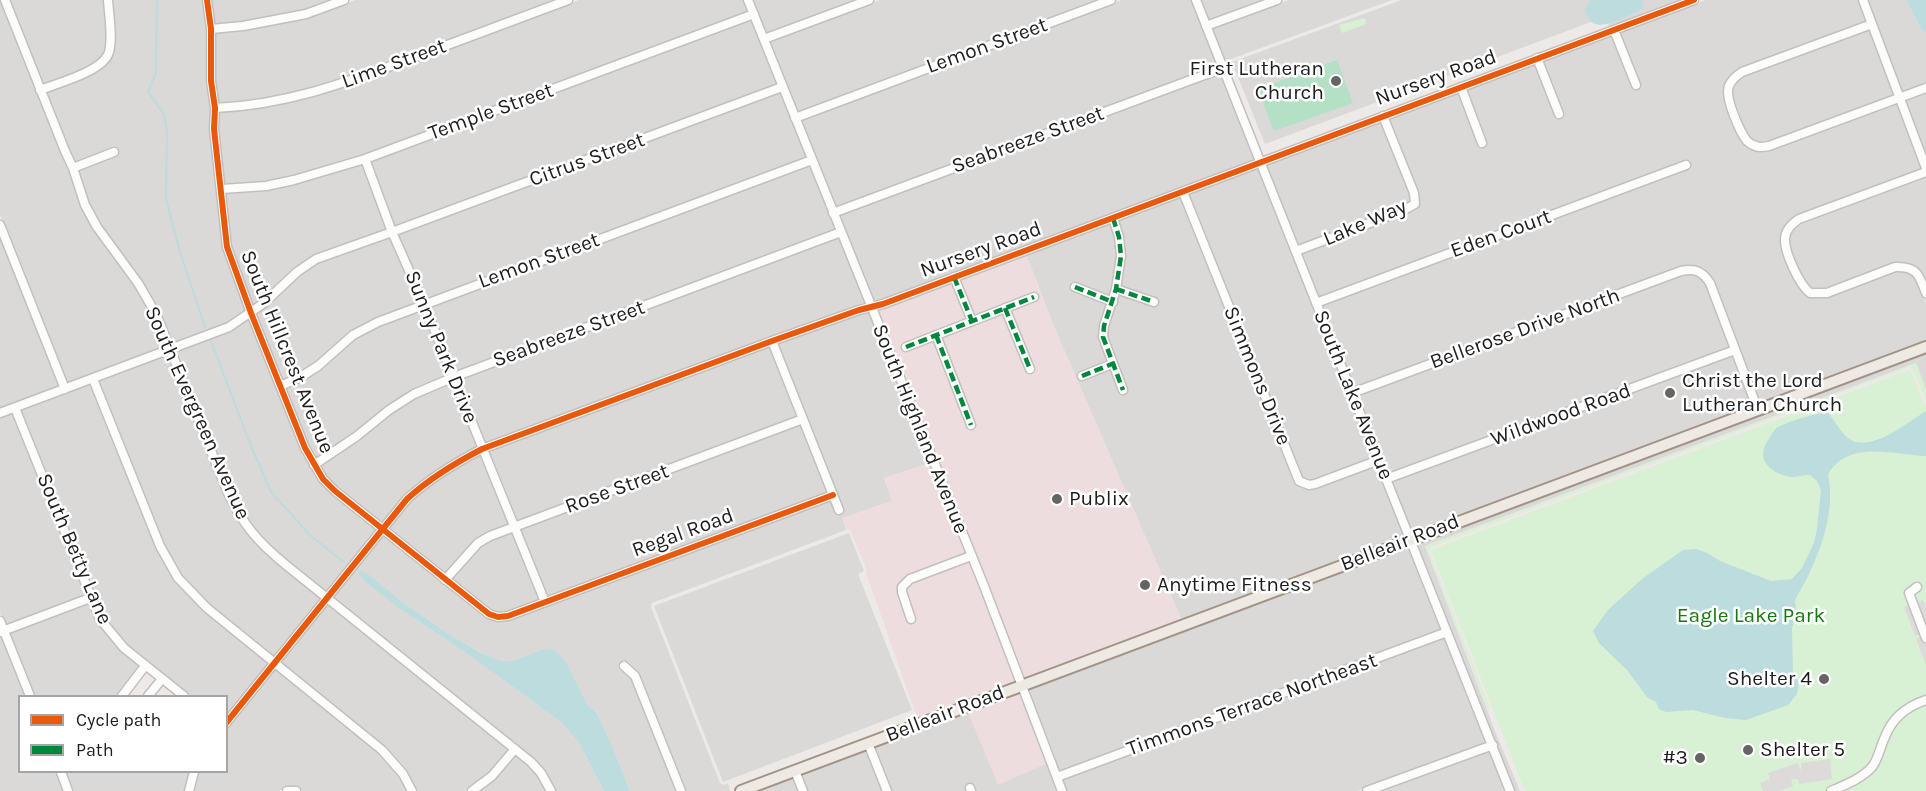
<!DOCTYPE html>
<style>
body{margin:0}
#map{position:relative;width:1926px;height:791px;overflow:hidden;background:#ece9e6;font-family:Karla,sans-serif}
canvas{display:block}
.legend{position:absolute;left:18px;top:695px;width:210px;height:78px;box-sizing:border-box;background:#fff;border:2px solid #a5a5a5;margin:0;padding:8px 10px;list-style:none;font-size:18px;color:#1e1e1e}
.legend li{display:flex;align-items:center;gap:12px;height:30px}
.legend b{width:30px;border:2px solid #a5a5a5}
</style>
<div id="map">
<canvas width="1926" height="791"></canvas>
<ul class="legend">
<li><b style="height:8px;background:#e8590c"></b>Cycle path</li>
<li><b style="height:8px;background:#00873e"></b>Path</li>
</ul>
</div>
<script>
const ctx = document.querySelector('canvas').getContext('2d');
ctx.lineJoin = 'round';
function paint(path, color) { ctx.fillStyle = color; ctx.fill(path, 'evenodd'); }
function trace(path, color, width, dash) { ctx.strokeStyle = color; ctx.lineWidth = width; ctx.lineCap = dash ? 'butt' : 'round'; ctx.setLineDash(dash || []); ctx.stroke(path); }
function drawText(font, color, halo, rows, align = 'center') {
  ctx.font = font + ' Karla,sans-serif'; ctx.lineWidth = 5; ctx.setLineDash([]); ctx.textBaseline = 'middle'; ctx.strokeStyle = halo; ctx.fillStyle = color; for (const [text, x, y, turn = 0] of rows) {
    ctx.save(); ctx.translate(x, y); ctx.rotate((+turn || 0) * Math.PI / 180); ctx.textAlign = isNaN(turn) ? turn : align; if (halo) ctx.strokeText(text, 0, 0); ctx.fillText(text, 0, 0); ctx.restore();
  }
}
paint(new Path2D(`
 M0 0 94 229 136 285 153 315 166 347 67 384 0 215Z
 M8 0H104L106 47 103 57 95 64 42 85Z
 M112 0H203L207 29V81L212 108 211 129 214 165 218 190 220 220 224 247 246 311 227 323 172 345 100 225 88 204 78 170 118 155 116 148 75 163 45 92 99 71 109 62 112 54Z
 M210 0H333L305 11 242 23 213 25Z
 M356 0H557L341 80 274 99 218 104 214 81V33L244 30 307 18Z
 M579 0H744L749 12 364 155 293 176 265 182 225 185 221 165 218 129 219 112 248 111 276 106 344 88Z
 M752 0H857L765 34Z
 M880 0H1100L797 113 768 41Z
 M1122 0H1192L1218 65 835 208 800 120Z
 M1199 0H1266L1208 21Z
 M1289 0H1392L1231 59 1230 63 1225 65 1211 29Z
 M1640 0H1683L1609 28 1608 19Z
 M1706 0H1859L1867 22 1740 69 1726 81 1724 93 1740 138 1748 148 1761 152 1771 150 1897 103 1923 169 1797 216 1785 225 1782 230 1783 247 1796 284 1806 296 1810 298 1829 297 1896 271H1904L1911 273 1919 282 1926 303V343L1760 405 1714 281 1703 267 1690 265 1680 267 1354 388 1321 305 1691 167 1688 160 1318 298 1301 254 1405 214 1420 205 1388 118 1459 91 1481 148 1487 145 1465 89 1535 63 1558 119 1564 116 1542 61 1612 35 1635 90 1641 87 1619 32Z
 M1866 0H1906L1922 31 1926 32V84L1901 93Z
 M752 19 778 85 394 227 370 161Z
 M1870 29 1895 95 1768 143 1761 144 1753 142 1746 134 1732 100V87L1736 81 1743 76Z
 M1221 73 1256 160 872 303 838 216Z
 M781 92 807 157 426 299 397 235Z
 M1926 92V158L1904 100Z
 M1382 120 1411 194V201L1402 207 1298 246 1265 164Z
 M363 164 388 230 333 247 314 255 294 269 252 307 231 246 226 193 267 190Z
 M810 165 836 230 455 372 429 306Z
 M1259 167 1374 458 1309 481 1302 478 1188 195Z
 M1926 176V282L1917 267 1905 263 1894 264 1826 289H1811L1802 280 1790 246 1789 238 1795 227Z
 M1182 197 1296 483 1303 488H1316L1377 465 1405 537 1182 621 1055 329 1026 254 1111 223 1116 238 1117 255 1110 297 1073 282 1071 289 1108 305 1099 337 1108 362 1078 373 1080 380 1110 369 1121 395 1127 392 1107 337V328L1118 294 1157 307 1159 300 1120 287 1125 247 1117 221Z
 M0 234 60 387 0 409Z
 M391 237 419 302 376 318 352 331 316 363 297 375 282 381 255 315 267 306 299 275 318 262Z
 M839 237 866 304 774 336 484 444 458 379Z
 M1691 273 1698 274 1707 284 1730 348 1388 474 1357 395Z
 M422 309 449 375 412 390 387 406 355 433 315 459 285 388 301 382 320 370 355 338 379 325Z
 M869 312 930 463 884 478 892 501 843 518 846 530 652 603 651 607 720 783 724 785 728 783 730 791H684L637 673 623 660 619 666 632 678 677 791H630L614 750 597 713 587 704 566 662 541 650 513 661H501L481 653 450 635 397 598 399 608 476 660 562 723 579 743 604 791H555L544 771 515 744 333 598 383 535 487 617 499 621 831 500 837 514 843 512 777 343Z
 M249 319 309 464 321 481 333 494 377 530 327 594 288 562 251 528 231 492 175 352 231 330Z
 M770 345 799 417 517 521 487 451Z
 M1926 352V390L1916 363 1425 546 1495 731 1520 791H1514L1415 542Z
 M169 354 234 515 256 544 323 599 275 658 209 605 180 576 163 545 97 381Z
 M1733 355 1753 407 1412 534 1391 482Z
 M452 382 478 447 451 461 423 480 404 497 382 524 337 488 319 466 391 413 415 397Z
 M91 384 157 548 175 580 205 611 271 663 227 717 226 696H189L127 646 103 617 19 410Z
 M13 413 86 596 6 626 0 612V417Z
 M801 424 828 493 547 597 520 529Z
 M481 454 511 524 476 540 445 575 388 529 410 502 427 486 455 468Z
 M514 531 541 599 507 612 490 611 451 579 480 546Z
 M1408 544 1443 630 1059 773 1054 760 1056 759 1027 687Z
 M89 603 97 620 108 635 122 651 140 666 122 689 118 696H34L9 633Z
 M329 604 510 749 489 773 464 791H416L384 747 281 662Z
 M0 636H2L27 696H20V772H57L65 791H0Z
 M1446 637 1488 743 1356 791H1066L1062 780Z
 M277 668 380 752 400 776 408 791H303L295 787 288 786 279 791H193L198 772H226L227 730Z
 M967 710 1048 763 1059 791H975L971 783 965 785 967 791H890L872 746Z
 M866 748 883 791H807L800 773Z
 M1491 750 1507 791H1379Z
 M516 754 538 775 547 791H479L495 779Z
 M64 772H191L185 791H72Z
 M793 775 799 791H752Z`), '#dbd9d8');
paint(new Path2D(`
 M1026 254 1055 329 1182 621 1023 680 931 445 908 380 878 309 953 282 967 318 900 344 903 351 934 339 970 430 976 427 941 336 1003 312 1028 374 1034 372 1010 310 1031 294 974 315 959 280Z
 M930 463 967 554 909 576 898 593 909 623 916 621 907 597 906 589 908 586 970 561 1017 683 918 720 866 573 867 570 851 532 850 529 846 530 842 518 892 501 884 478Z
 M1020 690 1048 763 998 785 967 710Z`), '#edddde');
paint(new Path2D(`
 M1402 0H1637L1639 4 1265 144 1232 62Z
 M849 533 864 571 858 574 912 710 723 782 654 606Z`), '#dad9d8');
paint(new Path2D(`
 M1365 18 1366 24 1342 33 1339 25Z
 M1916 363 1926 390V400L1913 369 1909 367 1430 547 1429 551 1489 706V712L1425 546Z
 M1910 370 1926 409V791H1525L1431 550Z`), '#d8f0d3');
paint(new Path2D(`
 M1337 60 1353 103 1274 131 1258 89Z`), '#b4e0c6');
paint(new Path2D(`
 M1923 600 1926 608V665L1916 639 1921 636 1920 634 1915 636 1904 607Z
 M1830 759 1832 779 1799 784 1798 779H1794L1791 780 1793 786 1779 791H1763L1760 783 1770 779 1768 773 1798 763 1801 771V763Z`), '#dcdbda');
paint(new Path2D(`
 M1590 0H1642L1644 7C1635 13 1604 30 1593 23 1590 21 1587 15 1585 11Z
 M1906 0H1926V32L1922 31Z
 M1926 411V456C1893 455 1849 439 1828 474 1835 510 1823 544 1808 576 1804 585 1798 592 1795 601L1796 610 1792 629 1793 674 1799 682 1797 694 1788 705 1746 720 1725 718 1693 710 1666 712 1659 709 1656 702 1647 697 1627 670 1599 643 1593 631 1608 610 1642 579 1683 550 1696 549 1707 553 1720 561 1771 581 1792 579 1802 568 1814 543 1817 529 1821 490 1817 481 1810 475C1804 475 1796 477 1791 477 1773 474 1755 461 1767 442 1770 438 1773 430 1778 427 1791 420 1812 415 1827 412 1835 420 1840 432 1848 438 1869 455 1908 422 1926 411Z
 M360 570 368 574 397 598 450 635 481 653 501 661H513L541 650 550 649 557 652 566 662 587 704 597 713 614 750 630 791H604L579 743 562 723 476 660 399 608 367 583 359 574Z`), '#bcdcdd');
trace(new Path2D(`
 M157 0 156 73 148 92 164 114 167 132 166 199 180 252 205 327
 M211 341 251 446 271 492 311 536 344 562`), '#bcdcdd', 2);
const minor = new Path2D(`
 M5 0 65 151 73 168 85 205 97 227 138 283 156 314 228 493C243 525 259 543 286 565L531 762 541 773 551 791
 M207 0 211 29V81L215 108 214 129 227 247 251 313 305 448 323 479 335 491 489 614 498 617 508 616 833 495
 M748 0 984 586 1062 791
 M1196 0 1510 791
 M1863 0 1926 168
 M1872 24 1742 72C1736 76 1731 80 1729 86 1724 97 1740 132 1747 141 1754 147 1760 148 1769 146L1926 88
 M1206 26 1277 0
 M211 29 243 26 306 14 344 0
 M1614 30 1636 85
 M764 39 869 0
 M1537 58 1559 114
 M1461 87 1482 143
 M40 90C58 83 104 71 109 52 113 37 109 16 108 0
 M215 108C289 105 350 81 418 56 468 37 518 19 568 0
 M795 118 1111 0
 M365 159 392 232 424 304 545 602
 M73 168 114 152
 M1926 172 1799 219C1792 224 1786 229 1785 238 1784 252 1799 284 1810 293H1827L1895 267C1916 266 1919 274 1926 293
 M222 189 266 186 294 180 365 159 754 14
 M1183 192 1299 481 1309 485 1315 484 1379 460
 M833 213 1223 68
 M1113 218 1119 237 1121 256 1116 289 1104 326 1103 337 1123 390
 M0 225 65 389
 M1296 251 1404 210 1415 204 1414 193 1383 116
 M954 277 972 321
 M1075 287 1113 302
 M1116 289 1154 302
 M1316 303 1686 165
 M1005 308 1030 369
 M936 335 971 425
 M772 341 839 510
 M906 347 1034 297
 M1082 376 1112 364
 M93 379 160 546 178 578 207 608 382 750 403 774 412 791
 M280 386 299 378 318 366 353 335 378 322 812 160
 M1352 393 1681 271C1695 268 1702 271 1710 283L1758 410
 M15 408 100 619 124 648 184 696
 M0 413 229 327 264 303 297 272 316 259 392 232 782 87
 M314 465 357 436 389 410 414 394 454 377 841 232
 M1386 479 1735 350
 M445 580 478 543 490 536 803 419
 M1917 587 1909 593 1926 638
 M911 619 902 592V587L910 579 971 556
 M0 621 30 696
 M0 632 90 598
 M624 666 635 676 681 791
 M122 696 145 666
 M148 696 162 679
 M226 723 407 499C430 478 455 463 482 449L772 341 859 310 883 304 1694 0
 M868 743 887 791
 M795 771 803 791
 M61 772 68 791
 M1057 777 1447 632
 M970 788 971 791
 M189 791 194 772
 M287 791H296
 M472 791 492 776 515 749
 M1367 791 1493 745
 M1831 791C1845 785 1861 779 1872 767 1879 758 1880 747 1885 737 1892 718 1908 706 1926 700`);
const major = new Path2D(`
 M741 791 1926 347`);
trace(minor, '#c2c0bf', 11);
trace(major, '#a19385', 14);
trace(minor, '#fcfcfb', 8);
trace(major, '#efe9e4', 10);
trace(new Path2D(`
 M1113 218 1119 237 1121 256 1116 289 1104 326 1103 337 1123 390
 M954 277 972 321
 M1075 287 1113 302
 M1116 289 1154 302
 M1005 308 1030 369
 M936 335 971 425
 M906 347 1034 297
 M1082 376 1112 364`), '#00873e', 4.5, [9, 4.5]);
trace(new Path2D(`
 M207 0 211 29V81L215 108 214 129 227 247 251 313 305 448 323 479 335 491 489 614 498 617 508 616 833 495
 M226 723 407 499C430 478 455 463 482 449L772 341 859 310 883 304 1694 0`), '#e8590c', 6);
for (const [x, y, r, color] of [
 [1336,81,6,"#666564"],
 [1670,393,6,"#666564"],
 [1057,499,6,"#666564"],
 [1145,585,6,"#666564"],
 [1824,679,6,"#666564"],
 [1748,750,6,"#666564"],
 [1700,758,6,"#666564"]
]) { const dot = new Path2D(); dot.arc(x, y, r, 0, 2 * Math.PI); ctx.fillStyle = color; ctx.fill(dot); trace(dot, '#fff', 2); }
drawText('21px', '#1e1e1e', '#fff', [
 ["Lemon Street",987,46,-20],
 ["Lime Street",394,64,-20],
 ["Nursery Road",1436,78,-20],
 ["Temple Street",491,112,-20],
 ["Seabreeze Street",1028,140,-20],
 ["Citrus Street",587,160,-20],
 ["Lake Way",1365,223,-23],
 ["Eden Court",1501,234,-20],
 ["Nursery Road",981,250,-20],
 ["Lemon Street",539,261,-20],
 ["Bellerose Drive North",1525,329,-20],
 ["Seabreeze Street",569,334,-20],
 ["Sunny Park Drive",441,347,68],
 ["South Hillcrest Avenue",287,352,68],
 ["Simmons Drive",1257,376,68],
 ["South Lake Avenue",1353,395,68],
 ["South Evergreen Avenue",197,413,66],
 ["Wildwood Road",1561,415,-20],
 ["South Highland Avenue",920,429,68],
 ["Rose Street",617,489,-20],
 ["Regal Road",683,533,-20],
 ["Belleair Road",1400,543,-21],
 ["South Betty Lane",74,549,67],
 ["Timmons Terrace Northeast",1252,705,-20],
 ["Belleair Road",945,714,-21]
]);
drawText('21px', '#1e1e1e', '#fff', [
 ["First Lutheran",1324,69,"right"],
 ["Church",1324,93,"right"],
 ["Christ the Lord",1682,381],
 ["Lutheran Church",1682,405],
 ["Publix",1069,499],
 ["Anytime Fitness",1157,585],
 ["Shelter 4",1812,679,"right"],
 ["Shelter 5",1760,750],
 ["#3",1688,758,"right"]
], 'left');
drawText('21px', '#197612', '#fff', [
 ["Eagle Lake Park",1751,616]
]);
</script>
